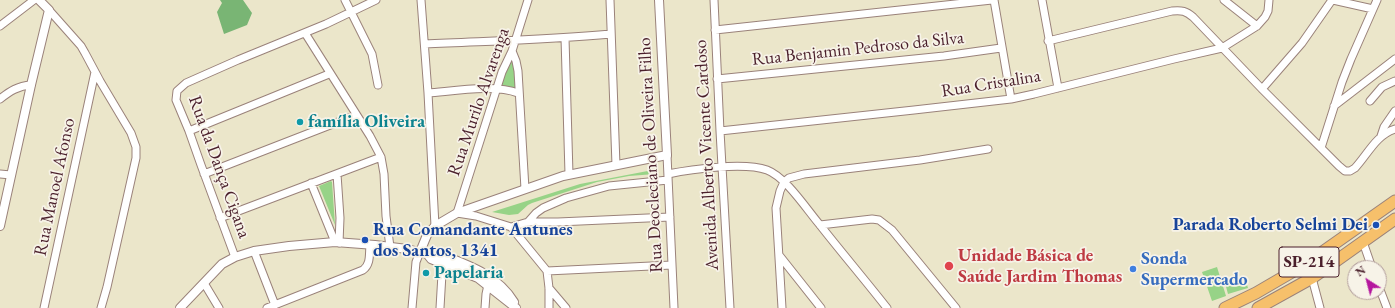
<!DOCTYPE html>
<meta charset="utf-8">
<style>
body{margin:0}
#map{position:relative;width:1395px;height:308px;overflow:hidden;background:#ebe6ca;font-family:"EB Garamond",serif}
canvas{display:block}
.north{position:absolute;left:1347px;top:260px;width:40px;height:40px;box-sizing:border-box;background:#f7f3e8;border:1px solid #b29e9c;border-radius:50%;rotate:324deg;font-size:11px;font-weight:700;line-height:16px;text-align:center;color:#4a1f2b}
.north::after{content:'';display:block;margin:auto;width:14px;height:18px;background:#b5179e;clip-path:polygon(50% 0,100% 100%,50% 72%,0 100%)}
</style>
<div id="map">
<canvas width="1395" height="308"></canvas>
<div class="north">N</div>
</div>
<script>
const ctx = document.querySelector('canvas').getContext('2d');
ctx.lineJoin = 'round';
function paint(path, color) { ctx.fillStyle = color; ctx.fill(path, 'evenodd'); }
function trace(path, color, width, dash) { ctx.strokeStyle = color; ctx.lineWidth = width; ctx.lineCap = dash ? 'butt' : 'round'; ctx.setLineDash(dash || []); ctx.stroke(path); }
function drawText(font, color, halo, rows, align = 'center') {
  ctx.font = font + ' "EB Garamond",serif'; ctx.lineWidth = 3.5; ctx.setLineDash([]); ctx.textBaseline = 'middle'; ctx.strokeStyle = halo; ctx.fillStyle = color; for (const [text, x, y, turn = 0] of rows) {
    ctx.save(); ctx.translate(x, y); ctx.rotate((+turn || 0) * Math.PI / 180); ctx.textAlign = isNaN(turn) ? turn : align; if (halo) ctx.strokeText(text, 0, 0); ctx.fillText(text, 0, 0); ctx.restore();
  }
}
paint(new Path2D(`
 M513 60 516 90 499 87 505 72Z
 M658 169V172L655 174 629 176 597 182 532 203 528 205 518 214 509 215 492 212 580 184Z
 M331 181 332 182 335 225 319 186Z
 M1217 267 1226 296 1212 301 1202 272Z
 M1245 278 1248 288 1228 294 1225 283Z`), '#97d387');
paint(new Path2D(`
 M220 0H243L252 13 247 25 224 34 217 12 222 3Z`), '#79b574');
const minor = new Path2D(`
 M345 0 372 54 378 85
 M421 0 428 93 435 226
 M528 0 512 51 502 72 457 213 476 216 511 227 547 271 549 288V308
 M610 0 616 165
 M714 0 720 131 730 308
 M994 0 1011 99
 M1042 0 1058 88
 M1224 0 1257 26
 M1333 0 1373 9
 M49 10 81 46 85 53 100 81 131 133 136 147V158L107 287 101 308
 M0 26 34 0
 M715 30 992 0
 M305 33 370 136 381 157 384 174 386 216 390 247
 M565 38 569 174
 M1048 41 1172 11C1182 10 1186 11 1193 17L1262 89 1339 166 1345 171H1350L1355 168C1368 154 1376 135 1395 129
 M425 44C487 41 549 40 611 34
 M512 51 516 61 518 71 525 189
 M717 79 944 56 1001 48
 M1262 89 1302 43 1332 0
 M428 93C454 91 495 84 518 93
 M0 99C10 91 18 86 31 85
 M1370 101 1382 87 1395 81
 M1334 106 1395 59
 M189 131 329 74
 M720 131 914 110 1011 99 1034 94 1174 59 1222 48 1257 26 1265 17 1268 11 1269 0
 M1381 136 1384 127 1395 111
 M1321 148 1342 82 1351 59 1377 0
 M667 155 674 308
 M0 174 11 175
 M204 174 356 115
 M337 174 340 218 339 243
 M668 174C692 169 744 162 767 170 786 177 807 210 820 225 842 253 865 280 887 308
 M311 183 335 242
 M220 218 381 157
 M528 222 536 213 543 208 566 198 609 186 668 180
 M820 225 872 219 879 220 892 230 956 308
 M511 227 528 222H558L670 217
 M1363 242 1372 268
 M254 251 275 305
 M779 255 821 308
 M235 257 201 165 189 131 176 100 177 91 186 83 238 60 326 24 376 0
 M1304 265 1312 278 1320 308
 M547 271 672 265
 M204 283 219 308
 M1379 287 1387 308
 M549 288 566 308
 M44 308 95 72
 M267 308 363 270C371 264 369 254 370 245
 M412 308 416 262 420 252
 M440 308 442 274 445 264
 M485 308 486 294 488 285
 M782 308 776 208 780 191 784 182 789 178 804 174 920 160 988 149`);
const tertiary = new Path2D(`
 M0 226 31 85 49 10 39 0
 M420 252 427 235 435 226 457 213 563 176 667 155 659 0
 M427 254 434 252C465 264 496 273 514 302
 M180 308 222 264 235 257 254 251 289 246 335 242 375 245 407 249 427 254 431 259 478 278 516 308`);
const primary = new Path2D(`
 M1225 308 1256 293 1304 265 1395 201
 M1258 308 1312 278 1395 219`);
trace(minor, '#9a827a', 9);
trace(tertiary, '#9a827a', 10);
trace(primary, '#9a827a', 13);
trace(minor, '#fff', 7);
trace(tertiary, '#fff', 8);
trace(primary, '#f6c06b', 11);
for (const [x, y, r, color] of [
 [300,122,4,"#0f9aa8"],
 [1376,225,4,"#1a4fb4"],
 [365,240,4,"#1a4fb4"],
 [949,266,5,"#e0444e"],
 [1133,269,4,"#3f7fe0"],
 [426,273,4,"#0f9aa8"]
]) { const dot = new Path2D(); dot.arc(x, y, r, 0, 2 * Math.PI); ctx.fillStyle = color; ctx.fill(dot); trace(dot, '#f7f3e8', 1.5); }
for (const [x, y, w] of [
 [1309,262,60]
]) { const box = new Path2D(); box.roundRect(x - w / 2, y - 15, w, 30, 3); ctx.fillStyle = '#f7f3e8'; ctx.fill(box); trace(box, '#4a1f2b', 1); }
drawText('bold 17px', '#4a1f2b', null, [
 ["SP-214",1309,262]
]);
drawText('18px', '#4a1f2b', '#f7f3e8', [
 ["Rua Benjamin Pedroso da Silva",858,49,-6],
 ["Rua Cristalina",991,84,-9],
 ["Rua Murilo Alvarenga",479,102,-71],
 ["Rua Deocleciano de Oliveira Filho",651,155,-93],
 ["Avenida Alberto Vicente Cardoso",707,155,-93],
 ["Rua da Dança Cigana",219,167,70],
 ["Rua Manoel Afonso",55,187,-78]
]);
drawText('bold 18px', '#0d838f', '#f7f3e8', [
 ["família Oliveira",308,122],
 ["Papelaria",434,273]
], 'left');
drawText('bold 18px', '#164399', '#f7f3e8', [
 ["Parada Roberto Selmi Dei",1368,225],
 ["Rua Comandante Antunes",373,230,"left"],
 ["dos Santos, 1341",373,251,"left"]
], 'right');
drawText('bold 18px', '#be3a42', '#f7f3e8', [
 ["Unidade Básica de",958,256],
 ["Saúde Jardim Thomas",958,277]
], 'left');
drawText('bold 18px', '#366cbe', '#f7f3e8', [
 ["Sonda",1141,259],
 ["Supermercado",1141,280]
], 'left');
</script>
